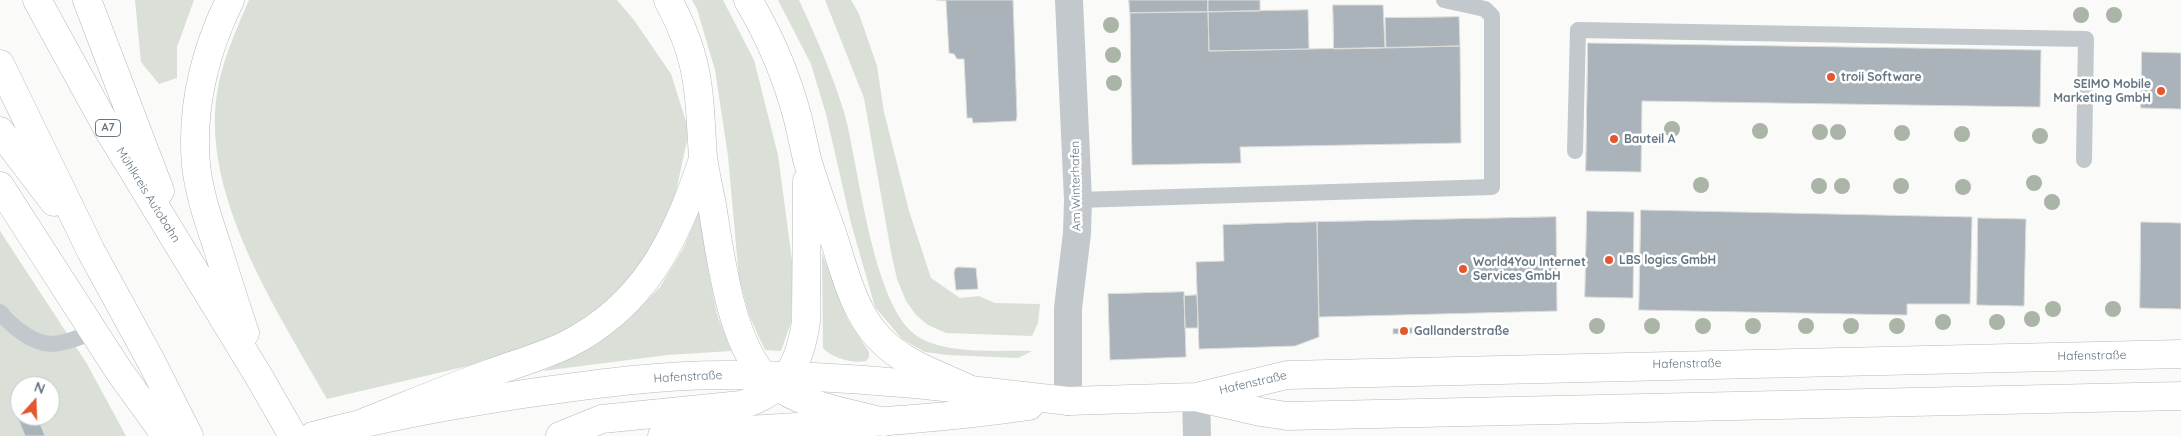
<!DOCTYPE html>
<meta charset="utf-8">
<style>
body{margin:0}
#map{position:relative;width:2181px;height:436px;overflow:hidden;background:#fafaf8;font-family:Quicksand,sans-serif}
canvas{display:block}
.north{position:absolute;left:10px;top:376px;width:50px;height:50px;box-sizing:border-box;background:#fff;border:1px solid #c1c8cd;border-radius:50%;rotate:20deg;font-size:14px;font-weight:700;line-height:20px;text-align:center;color:#657683}
.north::after{content:'';display:block;margin:auto;width:18px;height:22px;background:#e4572e;clip-path:polygon(50% 0,100% 100%,50% 72%,0 100%)}
</style>
<div id="map">
<canvas width="2181" height="436"></canvas>
<div class="north">N</div>
</div>
<script>
const ctx = document.querySelector('canvas').getContext('2d');
ctx.lineJoin = 'round';
function paint(path, color) { ctx.fillStyle = color; ctx.fill(path, 'evenodd'); }
function trace(path, color, width, dash) { ctx.strokeStyle = color; ctx.lineWidth = width; ctx.lineCap = dash ? 'butt' : 'round'; ctx.setLineDash(dash || []); ctx.stroke(path); }
function drawText(font, color, halo, rows, align = 'center') {
  ctx.font = font + ' Quicksand,sans-serif'; ctx.lineWidth = 5; ctx.setLineDash([]); ctx.textBaseline = 'middle'; ctx.strokeStyle = halo; ctx.fillStyle = color; for (const [text, x, y, turn = 0] of rows) {
    ctx.save(); ctx.translate(x, y); ctx.rotate((+turn || 0) * Math.PI / 180); ctx.textAlign = isNaN(turn) ? turn : align; if (halo) ctx.strokeText(text, 0, 0); ctx.fillText(text, 0, 0); ctx.restore();
  }
}
paint(new Path2D(`
 M135 0H194L177 47V78L159 84 141 62Z
 M249 0H617L634 20 671 74 689 131 674 201 643 263 602 309 547 342 472 365 327 399C278 312 201 197 217 93 222 61 236 30 249 0Z
 M692 0H723L754 60 778 155 793 268 791 322 781 351 765 350 749 315 739 278 728 156 715 70 697 9Z
 M778 0H799C816 37 832 73 844 112 859 165 872 306 917 336 945 355 999 350 1032 351L1018 358 947 355 925 352 902 339 875 307 851 223 826 114 811 64Z
 M825 0H851L859 14 877 66 884 112 909 211 931 278 960 298 979 296 995 303 1040 304 1038 323 1032 336 946 333 928 325 916 315 906 301 897 279 891 252 864 98Z
 M701 207 708 270 717 314 731 351 667 355 543 371 594 346 628 320 660 287 683 249Z
 M0 231 87 364 126 436H0ZM20 386H50V416H20Z
 M822 253 848 320 869 352V357L866 361C853 364 832 358 823 348Z`), '#dadfd7');
const building = new Path2D(`
 M937 0H1013L1017 116 1016 121 973 123 972 118H967L964 59H957L954 54 949 53 946 1Z
 M1129 0H1208V12L1130 13Z
 M1208 0H1260V11L1208 12Z
 M1333 5H1383L1385 48 1334 49Z
 M1308 10 1309 49 1209 51 1208 12Z
 M1208 12 1209 51 1460 46 1461 143 1240 147 1241 163 1132 165 1130 13Z
 M1459 17 1460 46 1386 48 1385 18Z
 M1588 43 2041 50 2040 107 1642 101 1641 172 1586 171Z
 M2142 52 2181 53V109L2141 108Z
 M1641 210 1972 217 1970 304H1907V315L1639 310Z
 M1587 211 1634 212 1633 298 1585 297Z
 M1556 217 1557 311 1319 317 1317 222Z
 M1978 218 2026 219 2024 306 1977 305Z
 M1317 222 1319 337 1295 346 1199 349 1196 262 1224 261 1223 225Z
 M2141 222 2181 223V309L2140 308Z
 M958 267 976 268 978 289 956 290 954 273 955 269Z
 M1184 292 1186 357 1110 360 1108 294Z
 M1197 295 1198 328H1185L1184 296Z
 M1415 328 1416 333 1393 334V329Z
 M20 412V416H37L45 436H25L16 413Z`);
paint(building, '#aab3b9');
trace(building, '#dcdcda', 1);
const secondary = new Path2D(`
 M1200 398 1261 412 1287 416 2181 396
 M1068 401 1196 397 1287 375 2181 354`);
const primary = new Path2D(`
 M313 436C382 417 453 405 523 394 594 384 664 374 736 375 847 375 958 388 1068 401
 M662 436C784 426 907 424 1029 406`);
const highway = new Path2D(`
 M37 0 109 131 258 375 293 436
 M87 0 160 191
 M230 0C205 51 191 107 196 165 199 193 208 219 217 246 226 275 235 304 245 333
 M668 0C682 26 693 52 697 82 701 107 701 132 703 157 705 173 709 189 712 205 720 253 731 351 771 382 802 406 846 412 884 422
 M748 0C770 37 787 77 798 119 801 132 804 146 807 159 815 187 826 215 835 242 845 274 855 313 879 338 903 364 940 375 971 390
 M0 64 91 251 151 361 189 436
 M0 131 54 202
 M0 186 119 371 166 436
 M365 422C406 406 447 389 488 374 515 364 541 357 566 345 644 306 676 240 702 162
 M560 436 602 419 741 405C785 392 800 365 806 321L807 181`);
trace(secondary, '#b3babf', 29);
trace(primary, '#b5babe', 29);
trace(highway, '#b4b9bd', 29);
trace(new Path2D(`
 M1575 151 1578 30 2086 39 2084 160
 M1078 200 1492 187V16L1485 9 1444 0
 M0 312C11 326 33 344 52 344 65 344 81 336 93 333`), '#c3c8cc', 16);
trace(new Path2D(`
 M1196 397 1197 436
 M1068 401V308L1077 233 1078 200 1069 0`), '#c3c8cc', 28);
trace(secondary, '#fff', 28);
trace(primary, '#fff', 28);
trace(highway, '#fff', 28);
ctx.fillStyle = '#aab4a7';
for (const [x, y] of [
 [2081,15],
 [2114,15],
 [1111,25],
 [1113,55],
 [1114,83],
 [1672,129],
 [1760,131],
 [1820,132],
 [1838,132],
 [1902,133],
 [1962,134],
 [2040,136],
 [2034,183],
 [1701,185],
 [1819,186],
 [1842,186],
 [1901,186],
 [1963,187],
 [2052,202],
 [2053,309],
 [2113,309],
 [2032,319],
 [1943,322],
 [1997,322],
 [1597,326],
 [1652,326],
 [1703,326],
 [1753,326],
 [1806,326],
 [1851,326],
 [1897,326]
]) { ctx.beginPath(); ctx.arc(x, y, 8, 0, 2 * Math.PI); ctx.fill(); }
for (const [x, y, r, color] of [
 [1831,77,5,"#e4572e"],
 [2161,91,5,"#e4572e"],
 [1614,139,5,"#e4572e"],
 [1609,260,5,"#e4572e"],
 [1463,269,5,"#e4572e"],
 [1404,331,5,"#e4572e"]
]) { const dot = new Path2D(); dot.arc(x, y, r, 0, 2 * Math.PI); ctx.fillStyle = color; ctx.fill(dot); trace(dot, '#fff', 2); }
for (const [x, y, w] of [
 [108,128,25]
]) { const box = new Path2D(); box.roundRect(x - w / 2, y - 8.5, w, 17, 4); ctx.fillStyle = '#fff'; ctx.fill(box); trace(box, '#657683', 1); }
drawText('bold 11px', '#657683', null, [
 ["A7",108,128]
]);
drawText('bold 12px', '#657683', '#fff', [
 ["troii Software",1841,77],
 ["SEIMO Mobile",2151,84,"right"],
 ["Marketing GmbH",2151,98,"right"],
 ["Bauteil A",1624,139],
 ["LBS logics GmbH",1619,260],
 ["World4You Internet",1473,262],
 ["Services GmbH",1473,276],
 ["Gallanderstraße",1414,331]
], 'left');
drawText('12px', '#657683', '#fff', [
 ["Am Winterhafen",1076,186,-91],
 ["Mühlkreis Autobahn",148,195,58],
 ["Hafenstraße",2092,356,-1],
 ["Hafenstraße",1687,364,-1],
 ["Hafenstraße",688,377,-3],
 ["Hafenstraße",1253,383,-13]
]);
</script>
